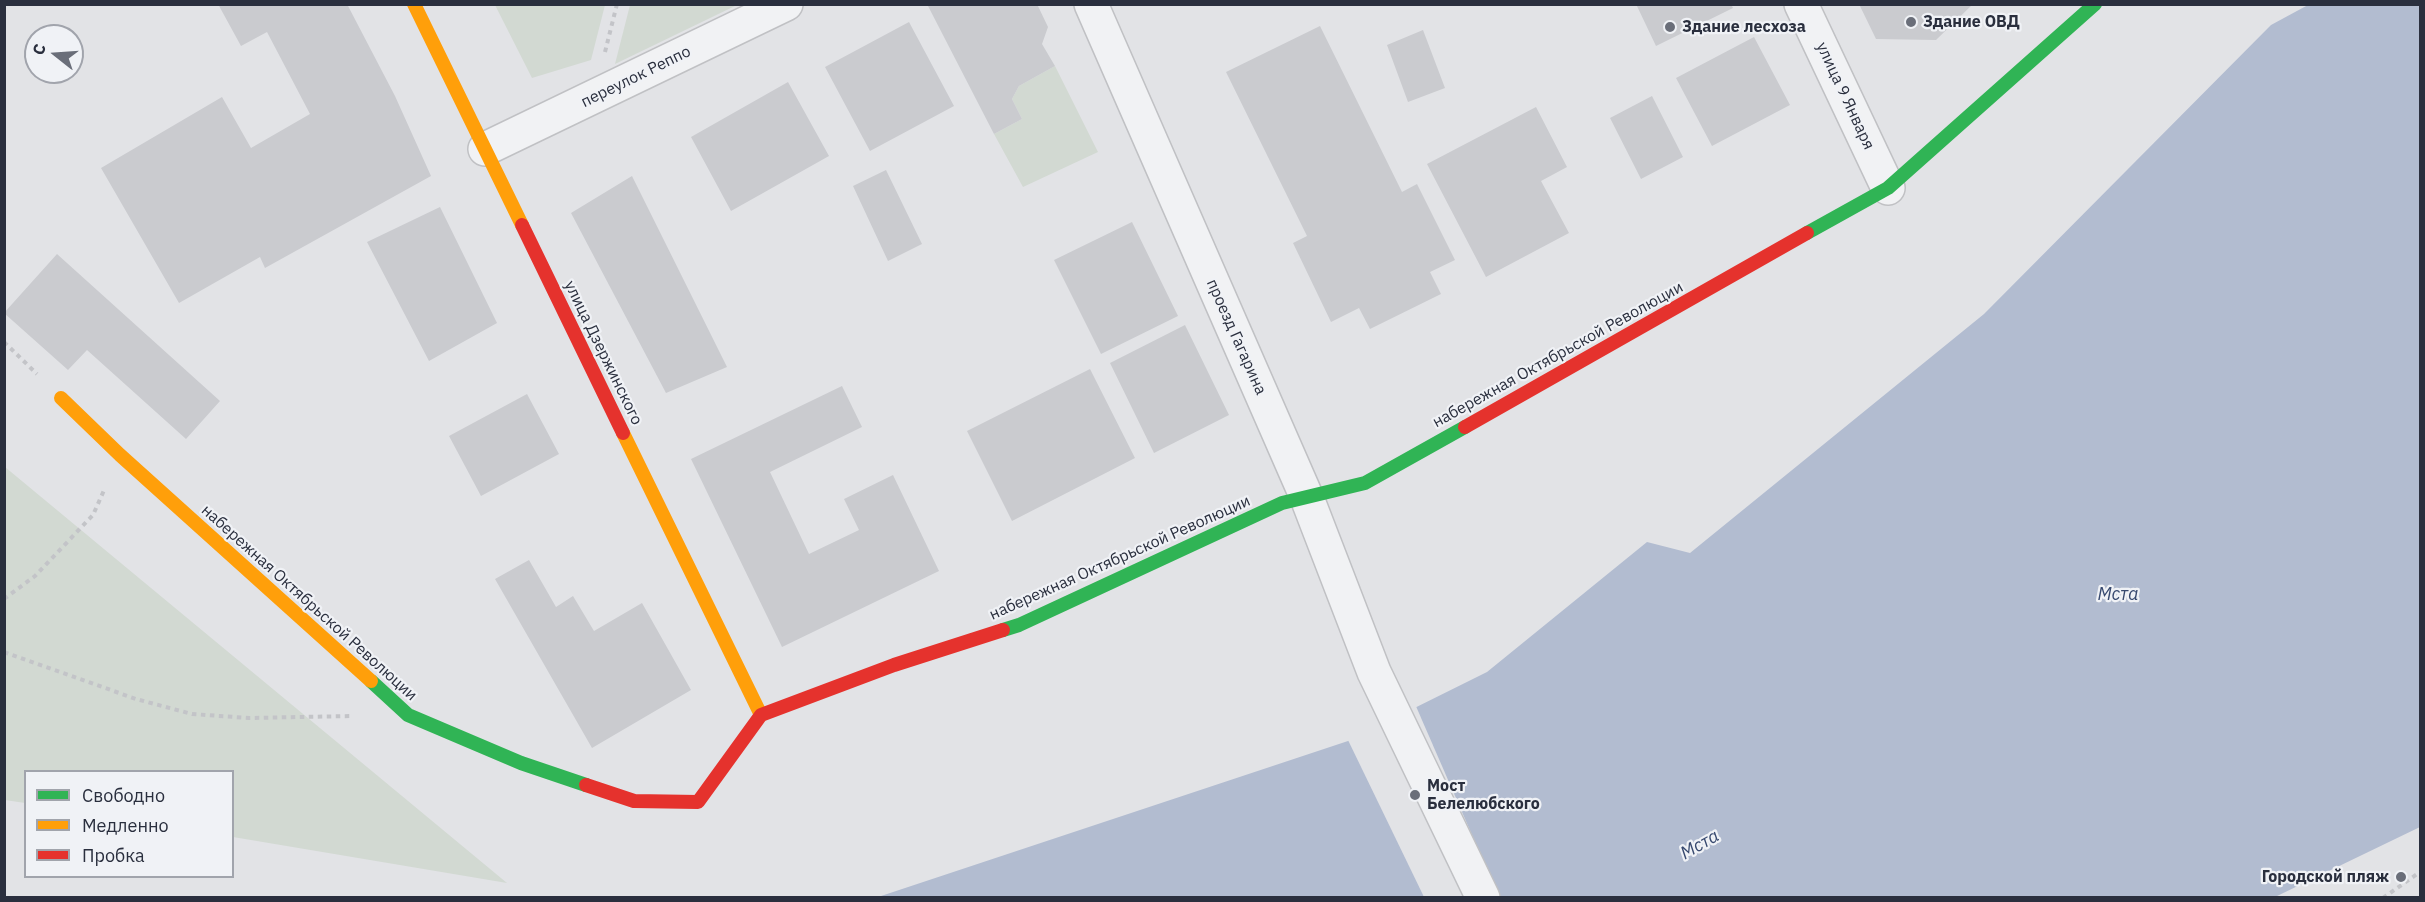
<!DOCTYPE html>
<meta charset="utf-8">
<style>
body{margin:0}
#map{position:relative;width:2425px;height:902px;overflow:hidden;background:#e2e3e6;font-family:"IBM Plex Sans",sans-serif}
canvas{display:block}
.frame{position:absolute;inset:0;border:6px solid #2a2f3e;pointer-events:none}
.legend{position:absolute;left:24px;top:770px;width:210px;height:108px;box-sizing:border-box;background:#f0f2f6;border:2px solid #a1a4ac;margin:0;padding:8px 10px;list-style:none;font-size:18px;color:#2a2f3e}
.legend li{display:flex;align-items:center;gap:12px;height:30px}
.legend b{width:30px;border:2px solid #a1a4ac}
.north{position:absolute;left:24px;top:24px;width:60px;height:60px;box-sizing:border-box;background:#f0f2f6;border:2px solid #a1a4ac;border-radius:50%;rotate:287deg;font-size:16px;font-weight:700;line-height:24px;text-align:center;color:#2a2f3e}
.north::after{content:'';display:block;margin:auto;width:21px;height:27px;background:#6a6e79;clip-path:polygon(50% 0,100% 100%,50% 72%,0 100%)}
</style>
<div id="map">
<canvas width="2425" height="902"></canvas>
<div class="frame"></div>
<ul class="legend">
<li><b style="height:8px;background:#30b455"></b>Свободно</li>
<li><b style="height:8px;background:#ff9f0a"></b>Медленно</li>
<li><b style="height:8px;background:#e5322d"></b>Пробка</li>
</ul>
<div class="north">С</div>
</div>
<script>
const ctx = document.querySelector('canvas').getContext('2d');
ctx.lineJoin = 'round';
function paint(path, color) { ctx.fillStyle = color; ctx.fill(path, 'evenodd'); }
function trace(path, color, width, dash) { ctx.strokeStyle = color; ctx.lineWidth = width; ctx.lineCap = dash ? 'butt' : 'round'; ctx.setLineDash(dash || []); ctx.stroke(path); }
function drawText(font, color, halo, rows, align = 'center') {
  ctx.font = font + ' "IBM Plex Sans",sans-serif'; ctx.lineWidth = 4.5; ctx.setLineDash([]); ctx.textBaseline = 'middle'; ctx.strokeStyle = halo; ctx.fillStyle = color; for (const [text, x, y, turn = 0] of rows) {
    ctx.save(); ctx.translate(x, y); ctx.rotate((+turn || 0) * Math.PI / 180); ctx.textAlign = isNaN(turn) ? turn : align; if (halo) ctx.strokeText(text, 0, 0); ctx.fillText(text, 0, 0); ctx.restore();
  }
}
paint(new Path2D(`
 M495 5H605L591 60 532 78Z
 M630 5V4L737 5 615 64Z
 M1055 66 1098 152 1023 187 994 134 1022 119 1012 99 1019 86Z
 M4 467H5L507 883 233 837 232 772H26L25 803 5 800Z`), '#d2d9d2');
paint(new Path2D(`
 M2308 5H2420V827L2275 897 875 898 1348 741 1487 672 1647 542 1690 553 1984 314 2271 25Z`), '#b2bcd0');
paint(new Path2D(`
 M1415 704 1499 897H1424L1347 738Z`), '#e2e3e6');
paint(new Path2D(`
 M218 4H347L395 96 431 176 265 268 260 257 179 303 101 168 222 97 251 148 310 114 267 32 241 46Z
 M930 4H1037L1048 27 1042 44 1055 66 1019 86 1012 99 1022 119 994 134 928 6Z
 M1636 4H1731L1733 8 1656 46Z
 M1859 4H1973L1936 40 1876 39Z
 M909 22 954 106 870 151 825 67Z
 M1320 26 1402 192 1417 184 1455 260 1430 272 1441 294 1370 329 1359 308 1331 322 1293 243 1307 236 1226 72Z
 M1423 30 1445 88 1408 102 1387 45Z
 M1754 37 1790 105 1712 146 1676 78Z
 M788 82 829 156 731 211 691 137Z
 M1652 96 1683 157 1641 179 1610 118Z
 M1536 107 1567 167 1541 181 1569 233 1486 277 1427 164Z
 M886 170 922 244 888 261 853 186Z
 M632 176 727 367 666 393 571 213Z
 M440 207 497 323 429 361 367 242Z
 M1132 222 1178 316 1101 354 1054 260Z
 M57 254 220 401 186 439 87 350 68 370 4 313Z
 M1185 325 1229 415 1154 453 1110 363Z
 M1090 369 1135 458 1012 521 967 431Z
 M842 386 862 427 770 472 809 554 859 530 844 499 893 475 939 571 782 647 691 459Z
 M527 394 559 454 481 496 449 436Z
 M529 560 556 607 573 596 594 631 642 603 691 690 592 748 495 579Z`), '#cacbcf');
const street = new Path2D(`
 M1091 4 1307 498 1374 672 1483 898
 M1801 4 1888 188
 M485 149 786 4`);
trace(street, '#c0c1c4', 36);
trace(new Path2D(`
 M605 52 617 4
 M4 342 37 374
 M4 599 35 576 93 515 105 488
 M4 652 136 699 192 714 249 718 353 716
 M2383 898 2420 872`), '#c3c4c8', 4, [4.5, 4.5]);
trace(street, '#f1f2f4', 33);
trace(new Path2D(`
 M1807 233 1888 188 2095 4
 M1003 630 1019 625 1282 503 1365 483 1465 427
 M371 681 408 715 521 763 586 785`), '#30b455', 14);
trace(new Path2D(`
 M414 4 522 225
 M61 398 120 455 371 681
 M623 433 761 715`), '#ff9f0a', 14);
trace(new Path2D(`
 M522 225 623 433
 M1465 427 1807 233
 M586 785 634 801 698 802 761 715 894 665 1003 630`), '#e5322d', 14);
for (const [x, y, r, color] of [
 [1911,22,6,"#6a6e79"],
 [1670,27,6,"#6a6e79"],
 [1415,795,6,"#6a6e79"],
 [2401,877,6,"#6a6e79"]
]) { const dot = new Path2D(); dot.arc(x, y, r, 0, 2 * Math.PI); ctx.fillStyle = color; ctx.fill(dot); trace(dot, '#f0f2f6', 2); }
drawText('bold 16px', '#2a2f3e', '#f0f2f6', [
 ["Здание ОВД",1923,22],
 ["Здание лесхоза",1682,27],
 ["Мост",1427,786],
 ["Белелюбского",1427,804],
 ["Городской пляж",2389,877,"right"]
], 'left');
drawText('16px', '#2a2f3e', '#f0f2f6', [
 ["переулок Реппо",636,77,-26],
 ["улица 9 Января",1845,96,65],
 ["проезд Гагарина",1236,337,66],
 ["улица Дзержинского",603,353,64],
 ["набережная Октябрьской Революции",1558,355,-29],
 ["набережная Октябрьской Революции",1120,558,-24],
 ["набережная Октябрьской Революции",309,603,42]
]);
drawText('italic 18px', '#37496f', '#f0f2f6', [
 ["Мста",2118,595],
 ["Мста",1700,845,-30]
]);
</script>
